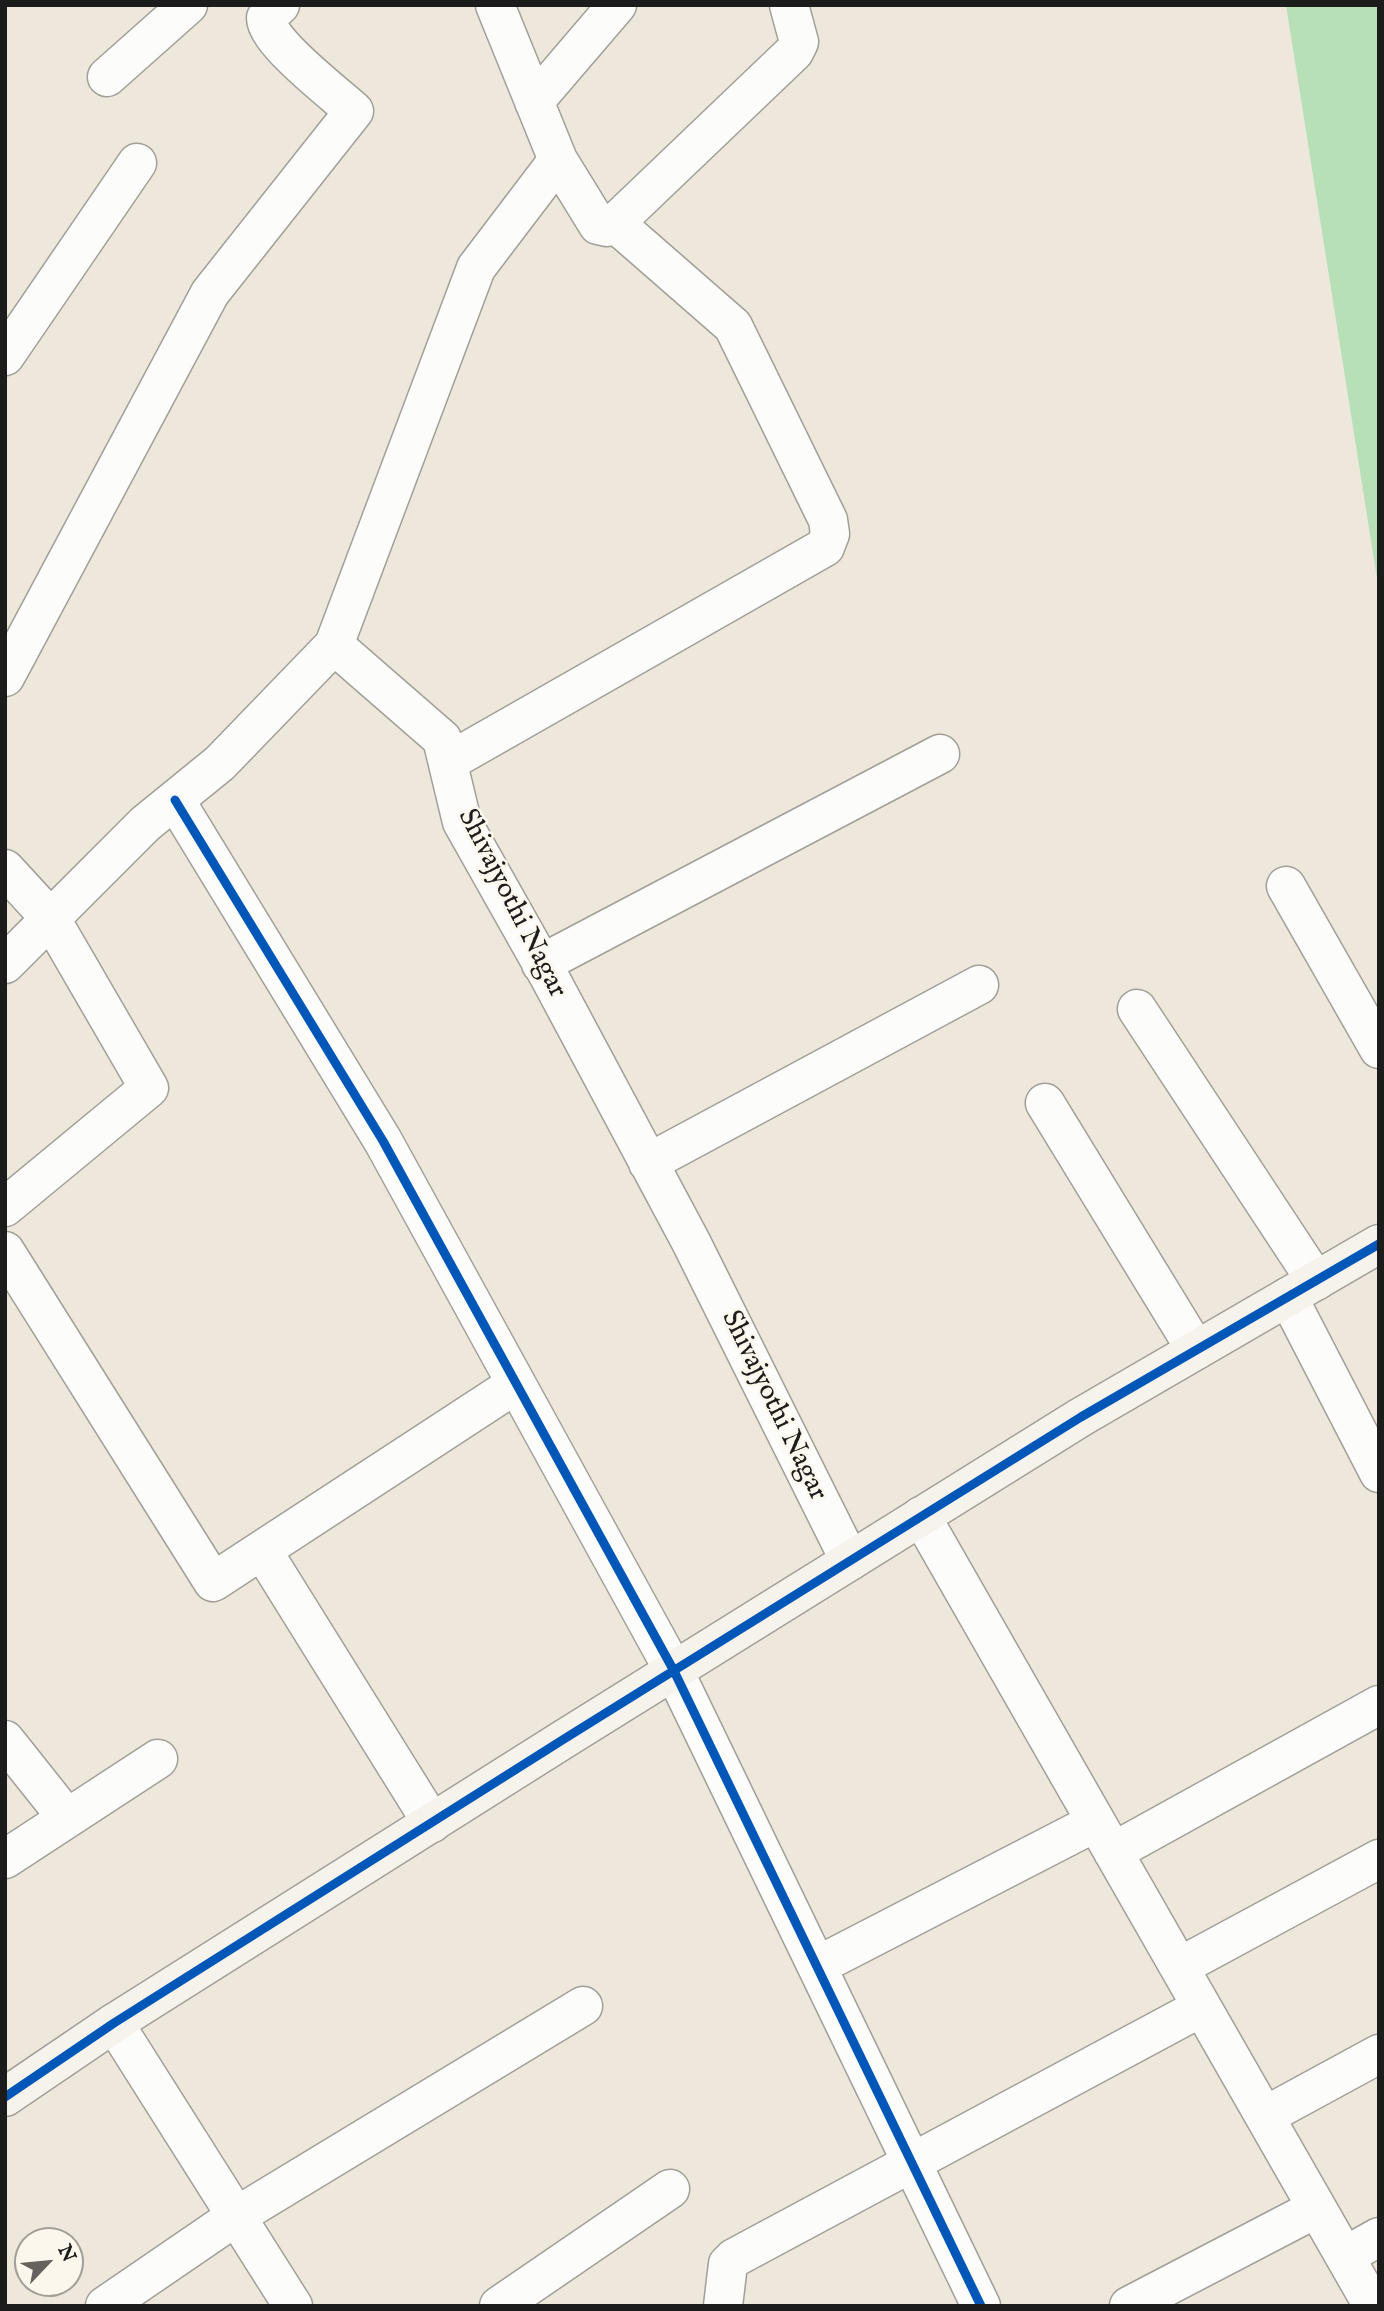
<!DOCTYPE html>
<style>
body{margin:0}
#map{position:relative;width:1384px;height:2311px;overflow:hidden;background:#eee8dc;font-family:"IM FELL English",serif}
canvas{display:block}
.frame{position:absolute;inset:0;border:7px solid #1c1c1c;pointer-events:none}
.north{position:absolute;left:14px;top:2227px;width:70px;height:70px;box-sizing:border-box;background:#fbf7ec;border:2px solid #a29f99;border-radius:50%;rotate:64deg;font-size:19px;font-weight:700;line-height:28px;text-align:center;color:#1c1c1c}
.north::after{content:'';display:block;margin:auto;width:24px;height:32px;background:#66635f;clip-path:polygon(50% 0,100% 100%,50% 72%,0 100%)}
</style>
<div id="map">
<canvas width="1384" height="2311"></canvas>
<div class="frame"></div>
<div class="north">N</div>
</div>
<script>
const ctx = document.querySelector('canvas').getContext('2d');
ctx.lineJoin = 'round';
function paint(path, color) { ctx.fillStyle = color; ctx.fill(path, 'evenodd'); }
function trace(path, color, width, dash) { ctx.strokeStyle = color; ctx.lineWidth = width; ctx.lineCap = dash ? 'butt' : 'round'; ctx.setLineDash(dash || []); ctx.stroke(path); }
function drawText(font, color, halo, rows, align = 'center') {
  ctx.font = font + ' "IM FELL English",serif'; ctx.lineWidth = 5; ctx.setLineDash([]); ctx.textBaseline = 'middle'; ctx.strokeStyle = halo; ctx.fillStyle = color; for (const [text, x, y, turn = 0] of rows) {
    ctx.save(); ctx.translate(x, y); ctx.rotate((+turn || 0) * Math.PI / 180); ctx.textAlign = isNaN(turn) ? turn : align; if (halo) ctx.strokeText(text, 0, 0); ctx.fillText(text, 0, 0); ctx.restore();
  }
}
paint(new Path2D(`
 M1286 5H1379V591Z`), '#b8e0b7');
const street = new Path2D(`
 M495 5 558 160 598 225 607 227 615 223 794 52 799 42 789 5
 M107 77 188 5
 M534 102 617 5
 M5 356 137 163
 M334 645 476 268 558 160
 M5 677 210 293 354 111C334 93 266 41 266 18L280 5
 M448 762 825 547 830 534 828 520 733 326 615 223
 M175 800 383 1141 674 1671 981 2306
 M5 869 51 919 149 1088 5 1207
 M1286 886 1379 1049
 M5 964 145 824 220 763 334 645 442 739 462 822 551 980 691 1242 850 1561
 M541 964 940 754
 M1137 1009 1316 1281
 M1045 1103 1196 1350
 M648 1163 979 985
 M5 1251 213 1582 516 1384
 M1288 1297 1379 1473
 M921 1516 1373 2306
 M262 1550 432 1823
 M5 1740 67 1818
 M1113 1852 1379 1705
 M5 1859 158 1759
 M817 1966 1096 1822
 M1179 1967 1379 1859
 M114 2023 293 2306
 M1265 2116 1379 2054
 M1345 2256 1379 2237
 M105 2306 235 2217 583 2006
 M499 2306 670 2189
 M723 2306 728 2264 734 2258 1202 2007
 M1129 2306 1317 2208`);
const secondary = new Path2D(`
 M5 2097 114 2023 564 1739 1081 1417 1379 1244`);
trace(street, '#a29f98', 41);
trace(secondary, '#a29f98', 41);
trace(street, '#fcfcfa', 38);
trace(secondary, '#f6f2ec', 38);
trace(new Path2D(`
 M175 800 383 1141 674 1671 981 2306
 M5 2097 114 2023 564 1739 1081 1417 1379 1244`), '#0057b8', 9);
drawText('28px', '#1c1c1c', '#fbf7ec', [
 ["Shivajyothi Nagar",511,904,63],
 ["Shivajyothi Nagar",773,1406,64]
]);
</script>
